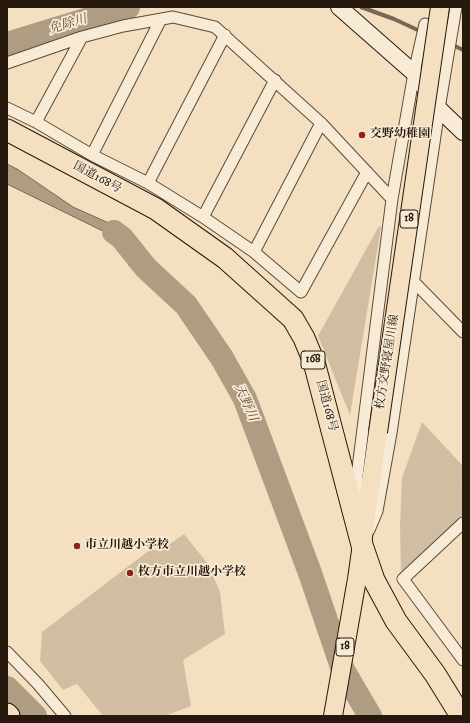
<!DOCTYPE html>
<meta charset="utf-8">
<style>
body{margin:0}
#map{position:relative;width:470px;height:723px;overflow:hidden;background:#f4e0c0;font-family:"IM FELL DW Pica",serif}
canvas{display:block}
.frame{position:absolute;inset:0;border:8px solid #27180d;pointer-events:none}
</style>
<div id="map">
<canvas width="470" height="723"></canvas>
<div class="frame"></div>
</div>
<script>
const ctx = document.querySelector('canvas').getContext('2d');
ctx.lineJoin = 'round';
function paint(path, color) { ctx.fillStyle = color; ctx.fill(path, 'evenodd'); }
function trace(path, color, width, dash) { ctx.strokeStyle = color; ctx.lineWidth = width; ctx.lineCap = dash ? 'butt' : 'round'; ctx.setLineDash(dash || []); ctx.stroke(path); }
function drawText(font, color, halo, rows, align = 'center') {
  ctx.font = font + ' "IM FELL DW Pica","Noto Serif JP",serif'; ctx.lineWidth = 3.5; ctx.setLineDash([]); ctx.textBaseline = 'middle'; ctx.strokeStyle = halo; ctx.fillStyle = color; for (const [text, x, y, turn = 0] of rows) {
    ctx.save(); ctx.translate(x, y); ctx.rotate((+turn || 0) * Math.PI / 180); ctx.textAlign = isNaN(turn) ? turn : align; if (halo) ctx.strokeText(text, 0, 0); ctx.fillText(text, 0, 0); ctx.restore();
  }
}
paint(new Path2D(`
 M379 226 381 227 350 415 318 336Z
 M422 422 463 466V484L461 486 463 488V516L401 574 400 526 402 478Z
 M184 534 208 564 220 592 225 634 183 660 191 706 165 716H103L77 684 63 690 40 661 42 632 151 549 160 551Z`), '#d1bea2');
const water = new Path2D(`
 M7 164 17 169 73 207 120 228 141 249 129 266 125 250 115 237 7 184Z`);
paint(water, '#ae9c83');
trace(water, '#786754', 1);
trace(new Path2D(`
 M361 7 394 19 422 32
 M451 44 463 50`), '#786754', 4);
trace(new Path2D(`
 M7 44 128 7
 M114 232 122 238 146 268 186 305 222 358 245 399 310 573 343 670 370 716
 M7 688 35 716`), '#ae9c83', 24);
const street = new Path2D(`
 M7 63 82 37 123 26 173 17 215 27 321 123 392 199
 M7 108 36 122 92 155 148 183 203 217 254 252 301 292 367 172
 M36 122 82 37
 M92 155 161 19
 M148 183 225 35
 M203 217 275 80
 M254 252 321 123
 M414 282 463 332
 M359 503 357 476 392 199 414 73 425 24 452 31
 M463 523 403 579 463 660
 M369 530 377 511 391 433 439 109 456 7
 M7 652 38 684 65 716`);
const secondary = new Path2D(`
 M339 7 414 73 439 109 463 132`);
const primary = new Path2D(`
 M333 716 357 579 378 432`);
const highway = new Path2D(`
 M7 130 156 209 225 258 293 319 304 338 314 362 362 545 374 580 396 621 435 674 461 716
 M7 714 9 716`);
trace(street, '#5a4a3a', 13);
trace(secondary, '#27180d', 18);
trace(primary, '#27180d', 20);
trace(highway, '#27180d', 23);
trace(street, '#f8ebd6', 11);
trace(secondary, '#f8ebd6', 16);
trace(primary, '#f4e0c0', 18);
trace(highway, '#f4e0c0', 21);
const primaryBridge = new Path2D(`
 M378 432 440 7`);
trace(primaryBridge, '#27180d', 20, []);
trace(primaryBridge, '#f4e0c0', 18);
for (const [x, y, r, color] of [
 [362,135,4,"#8f2418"],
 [77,546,4,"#8f2418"],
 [130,573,4,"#8f2418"]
]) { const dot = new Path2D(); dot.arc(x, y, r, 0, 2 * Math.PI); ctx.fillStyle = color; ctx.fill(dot); trace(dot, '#f8ebd6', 1.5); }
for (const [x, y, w] of [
 [409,219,18],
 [313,360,24],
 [345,647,18]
]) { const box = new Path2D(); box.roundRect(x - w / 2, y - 9, w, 18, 3); ctx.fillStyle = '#f8ebd6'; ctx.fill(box); trace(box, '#27180d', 1); }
drawText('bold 11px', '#27180d', null, [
 ["18",409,219],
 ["168",313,360],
 ["18",345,647]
]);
drawText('bold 12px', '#27180d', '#f8ebd6', [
 ["交野幼稚園",370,135],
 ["市立川越小学校",85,546],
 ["枚方市立川越小学校",138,573]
], 'left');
drawText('12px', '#27180d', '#f8ebd6', [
 ["国道168号",97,178,28],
 ["枚方交野寝屋川線",388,362,-81],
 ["国道168号",326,406,75]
]);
drawText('italic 13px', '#5d4d3c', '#f8ebd6', [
 ["免除川",68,25,-17],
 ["天野川",245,403,66]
]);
</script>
